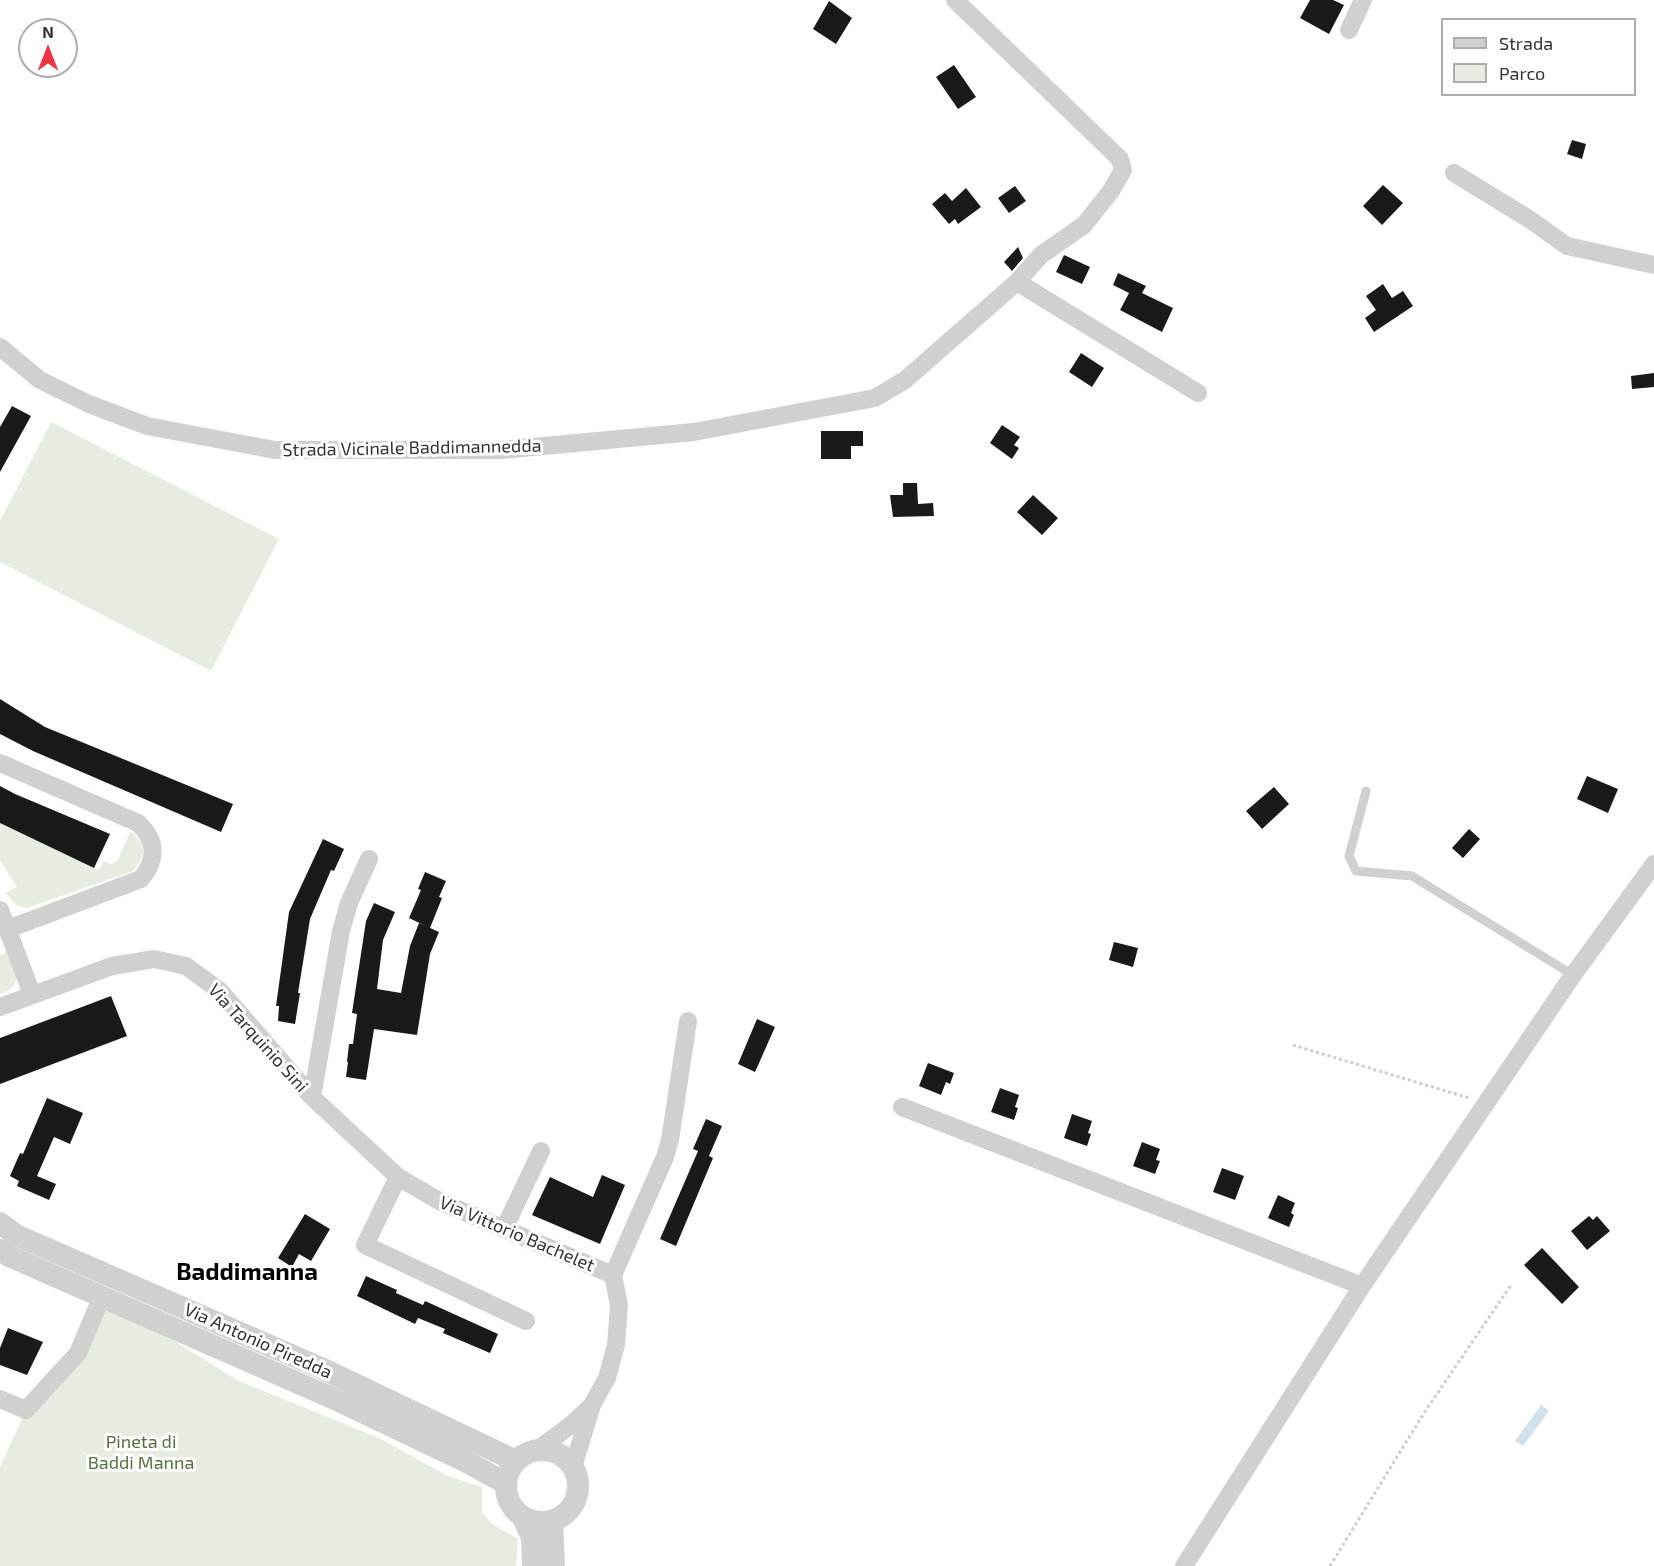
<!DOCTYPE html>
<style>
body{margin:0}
#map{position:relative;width:1654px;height:1566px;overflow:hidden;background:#fff;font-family:"Exo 2",sans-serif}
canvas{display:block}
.legend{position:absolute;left:1441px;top:18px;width:195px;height:78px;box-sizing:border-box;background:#fff;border:2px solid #adadad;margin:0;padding:8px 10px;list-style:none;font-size:18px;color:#333}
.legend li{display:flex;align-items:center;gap:12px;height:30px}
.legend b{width:30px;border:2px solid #adadad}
.north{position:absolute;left:18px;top:18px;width:60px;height:60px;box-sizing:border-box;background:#fff;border:2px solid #adadad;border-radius:50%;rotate:0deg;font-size:16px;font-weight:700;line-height:24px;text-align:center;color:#333}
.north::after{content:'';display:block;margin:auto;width:21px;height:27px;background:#e63946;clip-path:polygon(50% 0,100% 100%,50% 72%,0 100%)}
</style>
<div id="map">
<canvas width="1654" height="1566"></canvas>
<ul class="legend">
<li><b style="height:8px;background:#d0d0d0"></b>Strada</li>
<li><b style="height:16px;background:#e6ecdf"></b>Parco</li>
</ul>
<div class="north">N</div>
</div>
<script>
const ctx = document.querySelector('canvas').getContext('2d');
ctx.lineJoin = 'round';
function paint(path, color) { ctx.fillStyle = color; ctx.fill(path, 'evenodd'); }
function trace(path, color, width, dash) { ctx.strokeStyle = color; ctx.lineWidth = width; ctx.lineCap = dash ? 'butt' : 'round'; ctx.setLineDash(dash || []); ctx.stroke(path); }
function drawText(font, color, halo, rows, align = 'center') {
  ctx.font = font + ' "Exo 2",sans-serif'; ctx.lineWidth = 6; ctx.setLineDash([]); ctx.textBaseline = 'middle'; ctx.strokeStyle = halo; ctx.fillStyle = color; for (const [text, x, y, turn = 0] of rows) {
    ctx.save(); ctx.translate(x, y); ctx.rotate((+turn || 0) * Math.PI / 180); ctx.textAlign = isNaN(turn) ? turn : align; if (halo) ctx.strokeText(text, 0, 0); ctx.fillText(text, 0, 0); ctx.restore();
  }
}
paint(new Path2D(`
 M51 422 279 539 211 671 0 562V521Z
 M0 823 99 870 104 861 111 864 118 860 130 832C148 843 146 857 133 871L27 908C15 906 11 902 6 892L17 887 0 860Z
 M8 952C16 970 25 985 0 994V955Z
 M102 1296 237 1380 381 1439 448 1476 482 1487V1512L492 1524 518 1539 516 1566H0V1467L26 1410 64 1370Z`), '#e6ecdf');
paint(new Path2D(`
 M1541 1405 1549 1411 1523 1446 1515 1441Z`), '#cfe2ee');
paint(new Path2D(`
 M1310 0H1333L1344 5 1329 34 1300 18Z
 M829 1 852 18 836 44 813 29Z
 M954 65 976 97 958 109 936 77Z
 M1572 140 1586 144 1582 159 1567 154Z
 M1383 185 1403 203 1382 225 1363 206Z
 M1015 186 1026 201 1009 213 998 198Z
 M966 188 981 207 958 224 955 219 949 224 932 204 945 193 952 201Z
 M1018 247 1023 258 1012 271 1004 262Z
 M1064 255 1090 267 1082 284 1056 272Z
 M1118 273 1146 286 1142 293 1173 308 1162 332 1120 310 1129 293 1113 285Z
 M1383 284 1392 298 1403 291 1413 306 1374 332 1365 318 1376 310 1366 296Z
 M1081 353 1104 368 1092 387 1069 372Z
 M1654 373V387L1632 389 1631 376Z
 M12 406 31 416 0 472V427Z
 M1002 425 1020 437 1014 445 1019 448 1012 459 990 443Z
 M821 431H863V446H851V459H821Z
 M903 483H917L918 504 933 503 934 516 893 517 890 495H903Z
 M1033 495 1058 518 1042 535 1017 512Z
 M0 699 45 727 233 804 221 832 33 751 0 734Z
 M1587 776 1618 789 1608 813 1577 799Z
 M0 786 15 794 110 834 94 868 0 823Z
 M1274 787 1289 804 1262 829 1246 811Z
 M1469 829 1480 839 1463 858 1452 848Z
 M323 839 344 849 334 871 331 870 310 919 298 993H300L295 1024 278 1021 279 1006H276L289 912Z
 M425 872 446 881 439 897 442 898 430 928 409 918 421 890 418 889Z
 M374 903 395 912 383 940 377 989 401 993 410 946 419 923 439 932 430 954 417 1035 374 1029 366 1080 346 1077 348 1062H347L349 1044H353L357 1014 352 1013 366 921Z
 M1114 942 1138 948 1133 967 1109 960Z
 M111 996 127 1036 0 1084V1038Z
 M757 1019 775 1027 755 1072 738 1064Z
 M928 1063 954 1073 950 1084 946 1082 941 1095 919 1086Z
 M1000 1088 1019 1095 1015 1107 1018 1108 1014 1120 991 1112Z
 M47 1098 83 1113 70 1144 54 1137 37 1176 56 1184 49 1200 17 1186 19 1181 10 1176 20 1153 23 1154Z
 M1072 1114 1092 1121 1088 1133 1091 1134 1087 1146 1064 1138Z
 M706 1119 722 1126 709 1156 713 1158 676 1246 660 1239 698 1151 693 1149Z
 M1142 1142 1160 1149 1156 1160 1160 1161 1155 1174 1133 1166Z
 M1222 1168 1244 1176 1235 1200 1213 1192Z
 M602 1175 625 1185 600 1244 532 1215 550 1177 593 1197Z
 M1278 1195 1295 1203 1291 1213 1294 1215 1289 1227 1268 1218Z
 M305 1214 330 1229 311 1261 299 1254 292 1267 278 1258Z
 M1589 1216 1593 1220 1597 1216 1610 1231 1587 1250 1571 1231Z
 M1542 1248 1579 1287 1562 1304 1524 1265Z
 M366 1276 397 1290 396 1293 423 1305 425 1301 498 1334 490 1353 443 1333 445 1329 418 1318 415 1324 357 1296Z
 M8 1328 43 1342 27 1375 0 1365V1348Z`), '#1a1a1a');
trace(new Path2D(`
 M1293 1045 1469 1098
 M1330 1566 1424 1413 1511 1285`), '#cdcdcd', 3, [3, 3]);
trace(new Path2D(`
 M1366 791 1349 856 1356 871 1412 876 1573 975`), '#d0d0d0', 9);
trace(new Path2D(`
 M1349 30 1363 0
 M1454 173 1529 219 1567 246 1654 265
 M1017 282 1198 393
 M0 347 40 380 89 404 147 426 275 450H501L694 432 875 398 905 380 1017 282 1041 255 1084 225 1111 191 1123 170 1120 159 955 0
 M0 763 138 823C157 840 157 860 141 879L8 929
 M0 910 32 994
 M0 1007 112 966 154 959 186 966 220 991 312 1097 398 1177 441 1202 613 1275 619 1305 616 1345 607 1378 592 1405 573 1467
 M312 1097 341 931 349 903 369 859
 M902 1107 1362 1286
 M398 1177 365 1245 526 1321
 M504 1229 541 1151
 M613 1275 665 1157 670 1140 688 1021
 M0 1399 26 1410 78 1353 102 1296
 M537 1450 571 1425 589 1408
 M1184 1566 1362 1286 1573 975 1654 864`), '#d0d0d0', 18);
trace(new Path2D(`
 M0 1223 16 1235 323 1369 516 1461
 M0 1250 9 1256 339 1401 467 1462 505 1483
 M506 1486a36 36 0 1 1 72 0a36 36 0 1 1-72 0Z
 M523 1518 532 1537 533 1566
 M552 1522 554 1566`), '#d0d0d0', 22);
drawText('18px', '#333', '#fff', [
 ["Strada Vicinale Baddimannedda",412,448,-1],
 ["Via Tarquinio Sini",258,1038,48],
 ["Via Vittorio Bachelet",517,1234,23],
 ["Via Antonio Piredda",258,1341,24]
]);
drawText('18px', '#56703f', '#fff', [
 ["Pineta di",141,1442],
 ["Baddi Manna",141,1463]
]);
drawText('bold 24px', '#000', '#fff', [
 ["Baddimanna",247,1272]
]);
</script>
